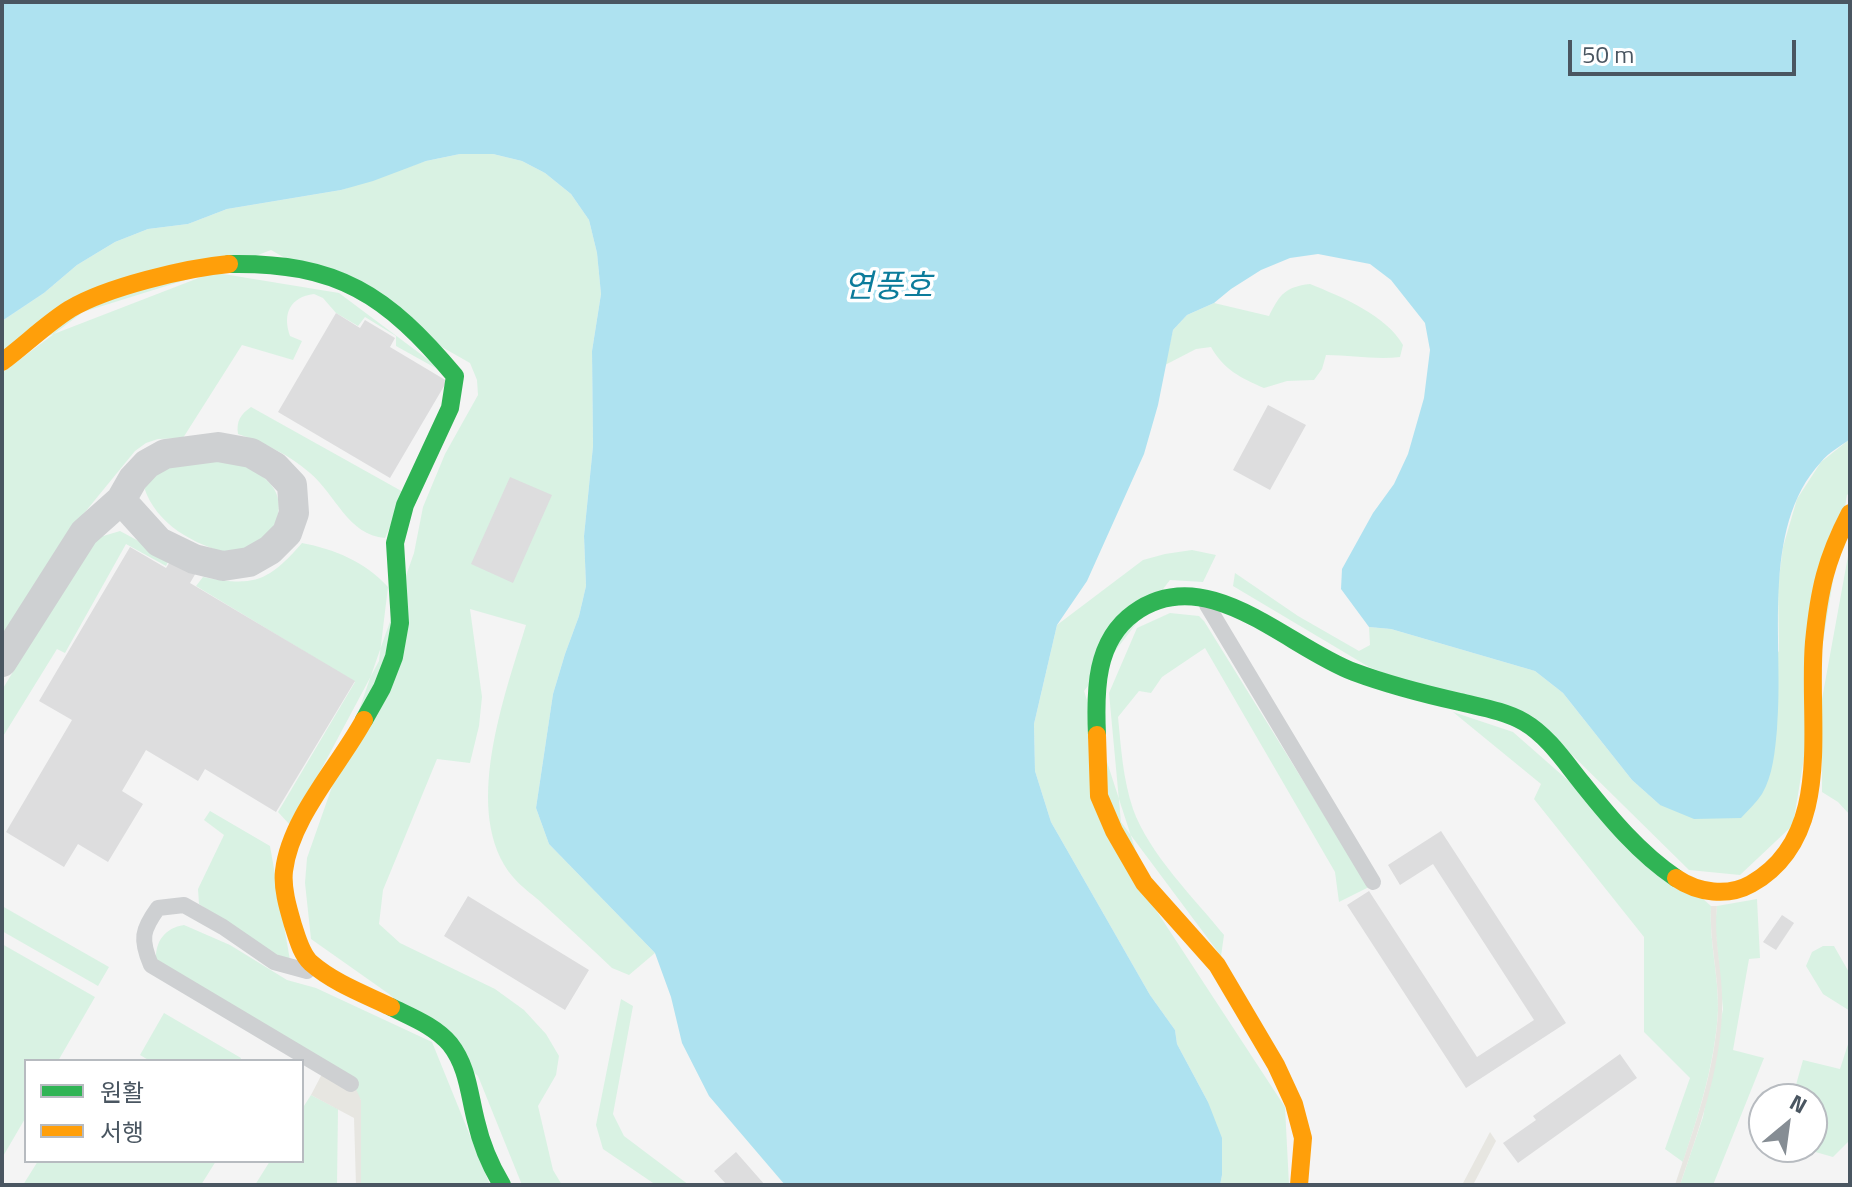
<!DOCTYPE html>
<meta charset="utf-8">
<style>
body{margin:0}
#map{position:relative;width:1852px;height:1187px;overflow:hidden;background:#f4f4f4;font-family:"Titillium Web","Noto Sans KR",sans-serif}
canvas{display:block}
.frame{position:absolute;inset:0;border:4px solid #4a5661;pointer-events:none}
.legend{position:absolute;left:24px;top:1059px;width:280px;height:104px;box-sizing:border-box;background:#fff;border:2px solid #b7bbc0;margin:0;padding:10px 14px;list-style:none;font-size:24px;color:#4a5661}
.legend li{display:flex;align-items:center;gap:16px;height:40px}
.legend b{width:40px;border:2px solid #b7bbc0}
.north{position:absolute;left:1748px;top:1083px;width:80px;height:80px;box-sizing:border-box;background:#fff;border:2px solid #b7bbc0;border-radius:50%;rotate:29deg;font-size:22px;font-weight:700;line-height:32px;text-align:center;color:#4a5661}
.north::after{content:'';display:block;margin:auto;width:28px;height:36px;background:#868d94;clip-path:polygon(50% 0,100% 100%,50% 72%,0 100%)}
.scale{position:absolute;left:1568px;top:40px;width:228px;height:36px;box-sizing:border-box;border:4px solid #4a5661;border-top:0;padding-left:10px;font-size:24px;line-height:28px;white-space:nowrap;color:#4a5661;-webkit-text-stroke:6px #fff;paint-order:stroke}
</style>
<div id="map">
<canvas width="1852" height="1187"></canvas>
<div class="frame"></div>
<ul class="legend">
<li><b style="height:10px;background:#30b455"></b>원활</li>
<li><b style="height:10px;background:#ff9f0a"></b>서행</li>
</ul>
<div class="north">N</div>
<div class="scale">50 m</div>
</div>
<script>
const ctx = document.querySelector('canvas').getContext('2d');
ctx.lineJoin = 'round';
function paint(path, color) { ctx.fillStyle = color; ctx.fill(path, 'evenodd'); }
function trace(path, color, width, dash) { ctx.strokeStyle = color; ctx.lineWidth = width; ctx.lineCap = dash ? 'butt' : 'round'; ctx.setLineDash(dash || []); ctx.stroke(path); }
function drawText(font, color, halo, rows, align = 'center') {
  ctx.font = font + ' "Titillium Web","Noto Sans KR",sans-serif'; ctx.lineWidth = 7; ctx.setLineDash([]); ctx.textBaseline = 'middle'; ctx.strokeStyle = halo; ctx.fillStyle = color; for (const [text, x, y, turn = 0] of rows) {
    ctx.save(); ctx.translate(x, y); ctx.rotate((+turn || 0) * Math.PI / 180); ctx.textAlign = isNaN(turn) ? turn : align; if (halo) ctx.strokeText(text, 0, 0); ctx.fillText(text, 0, 0); ctx.restore();
  }
}
paint(new Path2D(`
 M460 154H493L522 161 545 173 571 194 589 220 597 253 601 294 592 351 593 446 584 536 586 586 579 616 565 654 553 694 536 808 549 844 655 953 629 975 612 968C590 947 567 926 545 906 535 896 522 888 513 877 460 814 505 695 526 625L470 609 482 697 479 726 470 763 437 759 383 890 379 924 400 943 495 989 524 1010 546 1034 559 1056 556 1075 538 1106 553 1170 562 1185H522L478 1076 389 994 311 939 305 883 307 858 414 553 423 507 445 454 478 395 477 380 470 363 271 250 2 354V321L44 293 77 265 115 242 148 229 188 224 227 209 341 190 426 161Z
 M211 272 339 293 450 376 396 346V336L365 317 358 326 336 313 323 298 314 294C290 297 282 314 290 336L302 341 293 360 242 345 183 438 158 439 146 443 135 451 72 528 2 643V373L83 312Z
 M1310 284C1342 297 1386 315 1403 345L1400 357C1375 360 1352 355 1326 355L1322 369 1314 380 1287 381 1264 388C1241 378 1224 370 1211 347L1196 349 1165 365 1173 330 1187 315 1214 303 1269 316C1280 294 1285 287 1310 284Z
 M251 407 405 493 385 538C348 535 336 495 310 473 289 455 265 443 238 434 236 421 241 414 251 407Z
 M1850 439V492L1847 495 1793 825 1740 875 1689 870 1557 740 1369 667 1233 586 1235 573 1298 616 1359 651 1370 645 1369 627 1391 629 1535 671 1563 693 1632 780 1660 805 1779 651 1778 586 1783 547 1797 499 1821 462Z
 M227 459C252 466 285 484 278 514 276 522 272 532 266 537 256 544 242 549 231 554 195 545 156 525 144 487L155 471 178 463Z
 M120 531 170 558 166 566 126 544 65 653 57 649 2 738V690L88 547 100 537Z
 M302 543C334 549 366 562 388 587L379 661 291 826 278 812 355 682 196 586 203 577C254 587 268 582 302 543Z
 M1850 545V815L1838 802 1822 792V699Z
 M1192 550 1216 555 1203 582 1170 580 1084 691 1154 907 1285 1107 1289 1185H1220L1222 1175 1208 1102 1177 1044 1175 1030 1150 995 1051 822 1035 771 1034 724 1057 625 1143 560 1165 554Z
 M1170 613 1199 616 1204 621 1369 887 1339 902 1335 872 1205 648 1162 677 1151 693 1139 691 1118 717C1121 748 1123 779 1133 809 1149 854 1195 899 1224 935L1221 956 1121 822 1109 693 1137 628Z
 M1453 712 1513 732 1711 906C1709 942 1719 976 1718 1011 1715 1063 1699 1113 1683 1162L1665 1149 1690 1078 1644 1032V937L1534 799 1541 784Z
 M210 811 270 846 290 960 278 957 199 904 198 889 224 835 204 820Z
 M1757 899 1760 958 1749 959 1733 1050 1764 1058 1713 1185H1680L1703 1117 1723 1009 1715 925 1717 906Z
 M2 906 109 967 98 986 2 931Z
 M184 925 230 945 287 980 316 988 432 1042 490 1185H361V1100L156 961C155 941 165 928 184 925Z
 M2 944 95 997 58 1061H26V1117L2 1158Z
 M1823 946H1834L1850 974V1011L1823 994 1806 966 1812 952Z
 M621 999 633 1006 613 1114 624 1136 689 1185H656L603 1149 596 1125Z
 M164 1013 241 1058 240 1061H150L140 1055Z
 M1850 1038V1140L1833 1157 1798 1147H1812V1099H1792L1803 1060 1840 1069Z
 M311 1095 338 1109 337 1185H255L270 1161H302V1109Z
 M38 1161H216L201 1185H23Z`), '#d9f2e3');
paint(new Path2D(`
 M1711 906H1717C1713 942 1724 975 1722 1011 1720 1071 1699 1129 1680 1185H1675C1694 1128 1715 1071 1718 1011 1719 976 1709 941 1711 906Z
 M323 1072 353 1083 361 1100V1185H356L354 1118 311 1095Z
 M1490 1132 1496 1141 1473 1185H1462Z`), '#e7e6e1');
paint(new Path2D(`
 M2 2H1850V439C1841 446 1828 453 1821 462 1759 529 1785 646 1777 729 1775 751 1773 775 1762 794 1756 803 1748 810 1741 818L1694 819 1660 805 1632 780 1563 693 1535 671 1391 629 1369 627 1341 589 1342 569 1373 513 1394 484 1408 454 1424 398 1430 350 1425 323 1391 280 1370 264 1318 254 1290 258 1261 270 1231 289 1214 303 1187 315 1173 330 1158 405 1144 454 1087 581 1057 625 1034 724 1035 771 1051 822 1150 995 1175 1030 1177 1044 1208 1102 1222 1138V1175L1220 1185H785L709 1096 682 1043 671 997 655 953 549 844 536 808 553 694 565 654 579 616 586 586 584 536 593 446 592 351 601 294 597 253 589 220 571 194 545 173 522 161 493 154H460L426 161 373 181 341 190 227 209 188 224 148 229 115 242 77 265 44 293 2 321Z`), '#aee2f0');
paint(new Path2D(`
 M336 313 360 328 365 320 395 338 390 347 447 381 390 478 278 412Z
 M1268 405 1306 425 1270 490 1233 470Z
 M510 477 552 495 513 583 471 564Z
 M130 547 166 568 173 557 197 571 190 583 355 681 276 812 205 769 198 781 146 750 122 791 143 804 108 862 78 844 64 867 6 832 72 720 39 701Z
 M1441 831 1566 1023 1466 1088 1347 905 1369 891 1477 1057 1534 1020 1433 864 1400 885 1388 865Z
 M468 896 589 970 565 1010 444 936Z
 M1782 915 1794 923 1776 950 1763 942Z
 M1620 1054 1637 1078 1518 1163 1503 1143 1536 1120 1533 1116Z
 M736 1152 765 1185H727L714 1171Z`), '#ddddde');
trace(new Path2D(`
 M1207 605 1373 882
 M307 971 274 962 223 927 184 905 158 908C142 930 140 939 151 965L351 1084`), '#ced0d2', 16);
trace(new Path2D(`
 M2 662 84 533 121 500 133 479 147 464 165 454 218 447 251 453 275 467 292 485 294 513 287 533 270 550 249 562 223 566 194 559 159 542 121 500`), '#ced0d2', 30);
trace(new Path2D(`
 M229 264C338 262 387 295 455 376L450 408 405 505 395 543 400 623 394 657 382 688 364 720
 M1097 735C1095 691 1095 641 1134 613 1207 560 1287 647 1354 672 1389 685 1424 694 1460 702 1480 707 1505 711 1524 722 1548 736 1565 762 1582 783 1610 818 1639 853 1676 878
 M391 1007C411 1017 435 1026 450 1044 468 1067 469 1094 476 1121 481 1143 490 1165 502 1185`), '#30b455', 18);
trace(new Path2D(`
 M2 362C25 345 46 324 70 309 107 287 186 268 229 264
 M364 720C339 766 290 818 284 871 282 888 288 908 293 925 297 937 301 954 311 963 334 983 364 994 391 1007
 M1097 735 1099 796 1114 831 1144 883 1217 965 1276 1065 1294 1104 1303 1138 1299 1185
 M1676 878C1698 893 1728 897 1751 884 1836 836 1807 723 1814 642 1819 590 1826 559 1850 513`), '#ff9f0a', 18);
drawText('italic 32px', '#0c7c9b', '#fff', [
 ["연풍호",888,289]
]);
</script>
